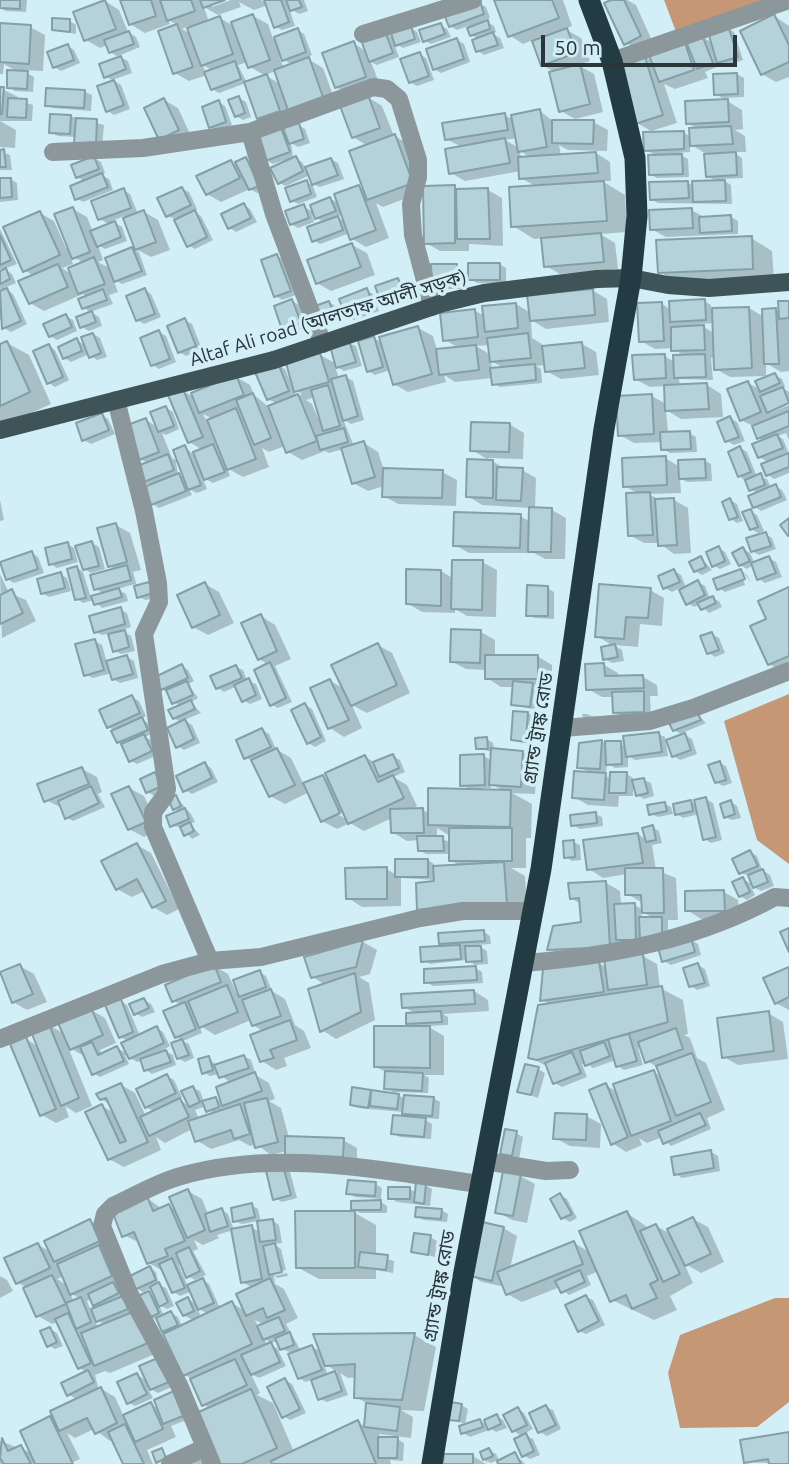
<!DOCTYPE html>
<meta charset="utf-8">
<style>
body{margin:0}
#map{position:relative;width:789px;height:1464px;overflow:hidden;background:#d2eff8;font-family:Ubuntu,sans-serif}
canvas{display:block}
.scale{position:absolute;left:541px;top:35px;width:196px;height:32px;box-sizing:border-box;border:4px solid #2a3639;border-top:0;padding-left:9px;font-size:21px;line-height:24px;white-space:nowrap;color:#2a3639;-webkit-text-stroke:5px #d2eff8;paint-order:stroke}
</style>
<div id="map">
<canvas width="789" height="1464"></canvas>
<div class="scale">50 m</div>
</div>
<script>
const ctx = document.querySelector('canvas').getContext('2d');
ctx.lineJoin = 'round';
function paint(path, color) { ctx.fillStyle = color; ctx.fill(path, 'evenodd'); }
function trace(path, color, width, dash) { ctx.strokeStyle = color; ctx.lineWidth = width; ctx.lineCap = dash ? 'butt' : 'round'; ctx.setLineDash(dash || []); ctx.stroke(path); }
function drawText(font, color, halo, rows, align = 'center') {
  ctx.font = font + ' Ubuntu,"Noto Sans Bengali",sans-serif'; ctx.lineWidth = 7; ctx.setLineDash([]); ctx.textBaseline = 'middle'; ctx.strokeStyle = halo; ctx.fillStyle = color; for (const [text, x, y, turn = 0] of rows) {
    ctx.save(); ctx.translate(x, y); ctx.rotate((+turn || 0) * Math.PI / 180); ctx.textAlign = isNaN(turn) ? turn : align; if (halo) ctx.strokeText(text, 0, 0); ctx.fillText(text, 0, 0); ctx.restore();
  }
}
paint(new Path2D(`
 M664 0H778L678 37Z
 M789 694V864L757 840 724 721Z
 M775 1298H789V1402L757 1427 680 1428 668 1373 680 1335Z`), '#c59775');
paint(new Path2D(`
 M0 0H27L26 12 6 11 0 8Z
 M121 0H220L212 3V7L231 0H261L266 3V0H304L308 11 299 14 289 8 295 26 282 30 276 27 268 5 254 10 239 2 241 7 218 15 204 7 209 22 220 18 235 27 253 16 268 24 273 39 298 30 304 34 312 55 306 58 323 68 338 108 273 126 258 117 246 83 219 93 212 89 207 75 189 81 175 73 160 32 178 25 168 20 170 24 145 33 130 24ZM188 26 191 34 182 29ZM279 57 293 65 284 68ZM248 62 250 67 266 76 247 83 238 65ZM203 65 213 71 206 74ZM276 71 280 84 265 75Z
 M496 0H563L572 26 565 29 581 38 590 61 578 65 594 74 603 112 575 119 561 111 555 72 542 65 533 40 523 44 509 35Z
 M615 0H627L636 5 654 45 640 52 626 43Z
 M105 1 119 10 128 32 136 37 140 47 118 56 128 61 132 73 112 80 105 76 120 58 110 52 108 45 100 48 86 40Z
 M479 3 486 7 490 18 484 20 494 26 496 32 493 34 500 38 504 48 484 55 478 51 479 39 471 35 468 26 457 30 450 26Z
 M774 16 789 26V77L776 82 762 74Z
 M70 21 76 25V34L54 30Z
 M441 25 447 29 451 37 431 44 424 40Z
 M0 26 30 27 45 35 43 71 21 70 34 77 33 92 15 91 9 87 19 73 4 64 3 74H0Z
 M411 28 417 32 421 42 403 48 394 43 399 57 377 65 371 62 380 85 351 96 336 87 353 43 366 51 385 33 394 38Z
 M728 28 734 32 743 60 725 66 717 61 719 66 705 72 708 78 675 89 664 84 677 123 651 131 637 123 644 56 653 61 685 45 691 49 702 37 713 43Z
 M457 40 464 44 470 62 441 73 434 69Z
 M68 46 74 50 80 63 61 71 54 67Z
 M419 54 426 58 434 80 417 86 410 82Z
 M737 74 744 78V97L722 98 716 94Z
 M114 81 121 85 130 109 114 115 108 111Z
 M0 88 18 97 17 100 33 105 32 121H0L16 130 15 148 0 147Z
 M85 92 92 95 91 111 53 108 47 105Z
 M368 97 382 106 394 136 409 144 425 187 488 190 502 198 503 246 469 244V251H440L426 243 425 191 383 207 376 203 389 238 366 247 351 238 350 233 320 244 313 240 325 223 312 215 314 222 298 228 291 224 303 206 315 213 330 199 339 203 359 187 366 191 368 146 353 137ZM343 214 346 222 336 217Z
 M239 98 246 102 251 117 243 120 236 116Z
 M164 100 178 108 192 138 161 139Z
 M727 101 742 110 743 129 735 130 745 136 746 152H733L742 158 743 178 721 179 731 185 732 204 658 203 651 199 688 183 694 186 718 182 707 176 706 154 690 144V152L677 153 688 159 689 177 657 178 650 174 657 156 646 150 683 132 691 137 698 129 688 123Z
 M219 102 225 106 232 125 217 131 211 127Z
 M540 111 554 122H593L608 130 607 151 568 150 559 145 561 156 596 153 610 162 611 181H602L625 195 627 232 600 234 615 243 618 269 560 274 546 266 543 238 534 239 513 226 537 187 521 178V171L465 181 451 173 462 147 446 139 504 115 514 120ZM517 138 519 148 505 140ZM520 151 532 158 521 159Z
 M70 116 104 125 102 147 77 137 58 136 51 132Z
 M298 125 305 129 310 143 298 147 291 143 293 157 302 162 306 169 331 159 338 163 344 179 320 187 313 184 310 175 286 186 279 183 291 158 273 164 266 160 281 130 287 134Z
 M0 151 10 155 12 170H0Z
 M94 158 101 162 105 173 101 175 109 179 113 190 83 202 76 198 86 182 77 177Z
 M246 159 252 163 265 190 257 193 250 189 221 202 207 194 231 162 240 167Z
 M10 179 17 183 18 200 0 202V180Z
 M307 182 313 186 317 197 298 204 291 200Z
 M182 189 189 192 197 209 192 211 201 216 213 240 195 249 188 245 175 219 167 216Z
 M123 190 130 194 138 214 144 212 158 220 170 250 151 257 138 250 147 275 122 284 113 279 118 292 109 295 113 304 90 312 84 308 87 297 83 294 44 311 30 303 34 276 24 270 40 213 54 221 66 248 69 247 73 209 87 217 93 232 110 225 100 219ZM124 216 138 252 132 249 111 269 98 262 103 260 98 245 105 249 127 241 122 227 112 221ZM70 255 84 263 73 275 62 268 73 264Z
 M244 205 250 209 257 222 236 232 230 228Z
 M691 210 706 218 731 217 738 221V234L666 237 651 229Z
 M0 229 17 264 4 269 12 274 16 283 4 288 13 294 27 324 11 332 4 328 0 319V293L3 291 0 289V273L4 271 0 269Z
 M751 238 772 251 774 280 681 284 660 272Z
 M352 245 367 253 375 275 331 291 317 283Z
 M277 256 284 260 296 295 282 300 276 296Z
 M499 264 506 268V283H477L470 279Z
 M457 265 464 269V289H440L433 285Z
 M398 280 405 284 410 300 390 307 383 303Z
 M145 290 151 294 161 317 144 324 137 320Z
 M366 290 373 294 379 311 354 320 347 317Z
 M592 290 607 299 609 322 546 329 531 320 532 338 542 344 543 348 582 344 596 352 599 375 561 379 546 371V365L536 366 541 369 542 383 500 387 493 383V378L455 382 444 375 446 382 408 392 394 384 390 370 375 375 368 371 374 338 382 343 418 328 433 336 437 350 459 348 445 340 475 311 485 316 516 304 531 313ZM490 345 491 355 476 346ZM491 361 504 368 492 370Z
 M292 301 299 305 307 327 291 333 284 329Z
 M704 301 711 305V310L749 308 764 317 776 310 780 313 789 302V371L781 372 766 363V376L730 377 716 369 715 357 711 358 713 380 679 379 680 386 707 385 721 394 723 417 681 419 666 410 668 433H689L696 437 697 452 670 453 663 449V442L634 443 620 435 652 396 666 404 665 386 650 387 635 379 664 356 675 362 684 356 673 348 655 349 641 341 662 304 671 310ZM714 323V333L699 324Z
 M329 302 335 306 340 321 329 325 322 321Z
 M92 313 99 317 102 326 89 331 82 327Z
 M66 316 73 320 77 331 57 340 50 336Z
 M185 320 192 324 202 349 186 356 179 352Z
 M159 332 166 336 176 362 159 369 153 365Z
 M93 334 100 338 107 357 97 360 89 354 71 362 65 358 77 340 86 346Z
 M7 343 29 355 51 404 0 427V346Z
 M349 343 356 346 362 366 344 371 335 366 339 379 346 377 353 381 364 420 351 424 343 419 354 446 364 443 378 452 384 470 442 472 457 480 456 506 398 504 384 496V486L368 491 353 483 343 449 329 453 325 451 302 460 288 452 285 446 269 452 262 448 269 467 243 477 227 468 230 476 213 483 202 477 207 489 197 493 189 489 192 495 159 508 153 504 151 486 143 481 148 463 140 459 146 420 157 427 166 408 173 412 179 429 166 435 162 433 172 458 179 462 185 447 193 454 203 450 189 442 183 391 195 398 236 377 250 385 254 395 269 407 277 404 268 399 278 365 285 369 293 388 320 355 337 364ZM293 388 302 394 296 397ZM315 397 321 417 318 418 312 404 306 400ZM203 414 213 419 207 422ZM179 462 186 479 178 474 176 463Z
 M49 346 55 350 69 380 55 387 49 383Z
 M775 375 782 379 785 387 782 388 789 392V401L770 409V413L789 405V440L786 433 778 436 783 439 789 454V473L774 479 768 475 769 463 760 457 764 441 759 438 755 427 741 420 748 383 761 390Z
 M102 415 108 419 115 434 91 444 84 440Z
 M730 418 737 422 745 441 734 445 727 441Z
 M509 424 524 433 523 459 487 458 506 469 522 470 536 478 535 509 552 510 566 518 565 559H545L534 553H469L455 545 520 516 531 522V508L482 505 468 496 492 462 472 450Z
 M740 448 747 452 757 477 767 479 771 488 775 486 782 490 787 500 761 511 755 507 757 494 740 476Z
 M665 458 680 467 704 460 711 464 712 481 687 482 680 478 681 493 649 494 660 500H674L688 508 691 553 674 554 659 543H644L629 535 640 495 625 486Z
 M0 500 4 520 0 521Z
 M730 500 737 504 743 521 737 523 731 519Z
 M750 511 757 515 764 531 758 533 751 529Z
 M116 525 130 533 141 570 133 572 137 587 159 597 146 600 139 597 135 584 117 589 126 594 128 601 102 608 94 600 83 603 77 599V568L83 572 91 598 104 594 96 589 116 570 110 566Z
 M765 534 772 538 776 549 759 555 752 551Z
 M92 543 99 547 105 569 91 573 84 569Z
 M67 544 74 548 78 562 57 568 51 564Z
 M719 548 725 552 731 564 720 569 713 565Z
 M743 549 750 553 755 564 769 558 776 562 782 577 765 583 759 579 753 565 747 569 740 565Z
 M32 553 38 557 44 573 14 583 7 579Z
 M701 558 712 570 702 575 695 571Z
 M482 562 497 570 496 617 467 616 455 609V613L422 612 407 603 441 571 454 579Z
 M674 571 681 575 686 588 698 582 705 586 710 599 719 601 722 607 709 613 700 604 694 607 687 603 680 588 672 592 665 588Z
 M741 571 747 575 751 583 745 574H741L745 585 725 592 719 588Z
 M0 574 9 593 26 600 36 621 2 638Z
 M60 574 67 578 71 591 49 597 42 593Z
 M205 584 219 592 234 623 208 635 193 627Z
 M547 588 554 592V619L535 618 528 615Z
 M789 589V675L769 664 768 620Z
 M650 590 664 598 662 626 640 624 638 647 614 645 622 650 624 661 612 663 605 659 613 646 597 636Z
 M120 609 127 613 131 627 121 630 131 636 135 651 121 654 114 650 110 633 102 635 95 631Z
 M261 616 275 625 291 659 275 666 292 702 278 708 272 705 269 665 259 659Z
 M481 632 495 640V657L537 656 552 665V687H539L536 710 512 704 514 687H501L487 678V670L466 669 451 661Z
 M712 634 719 638 725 653 715 657 709 653Z
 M95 641 102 645 107 663 127 657 134 661 138 678 120 683 113 679 112 673 93 678 86 675Z
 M378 645 392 653 410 693 367 713 352 705 362 728 344 737 330 728V681L345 689Z
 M604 665 618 673V678L643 677 657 685 658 696H650L651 715 621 716 614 712V697H602L588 689Z
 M182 666 188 670 194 681 188 684 198 698 191 702 201 713 184 720 192 725 200 743 184 750 178 746 182 723 174 718 180 707 163 689Z
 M236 667 243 670 247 681 256 684 262 699 250 704 243 700 237 686 224 692 218 688Z
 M132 697 139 701 146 716 141 719 148 723 153 733 145 737 151 740 158 755 137 764 130 760 123 745 118 742 115 731 109 727Z
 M305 705 312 709 326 741 315 747 308 743Z
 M528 713 534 717 532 744 513 739Z
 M582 714H587L594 717 583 718Z
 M697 714 706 723 682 733 692 739 697 754 680 760 673 756 684 736 674 730Z
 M262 730 269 734 276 749 291 758 304 785 323 777 331 781 365 757 376 763 393 756 400 760 405 772 393 777 407 785 417 806 409 810H423L430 814 473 791 462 785 484 756 492 761V752L478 748 487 739 493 743 494 750 522 752 537 761 535 794 512 793 532 804 531 838H526V868H511L525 876 527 915 436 883V880L401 878V906L362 907 348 898 386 869 397 875 428 860 434 864V868L461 867 451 860V854H426L419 850V840L407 841 392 832V818L364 831 350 823 337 829 322 821 309 792 285 804 270 796 252 761 245 757ZM491 784 504 791H483V788H491ZM333 808 346 815V819L332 811ZM437 828 450 836 451 842 437 838Z
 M658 734 665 737 668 756 635 760 628 756V767L615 768 607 763 606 772H599L611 779 627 774 633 778V782L644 780 651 783 654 796 644 799 637 795 633 783V796H619L618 807 588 805 574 797 592 774 579 767 602 742 626 746Z
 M719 763 726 766 732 783 723 786 716 782Z
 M205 764 211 768 218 782 192 794 185 790Z
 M82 769 97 777 102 792 98 794 105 807 73 821 66 817 62 808 46 800Z
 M142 780 167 790 154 796 148 792Z
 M129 788 144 796 160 830 144 837 129 829Z
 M176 797 191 814 195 822 190 824 200 835 192 839 182 828 171 825 180 812 175 808Z
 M706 799 713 803 722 840 711 843 705 839 699 814 683 818 677 814 691 802 697 805Z
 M731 802 737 806 741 818 732 820 725 817Z
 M664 804 671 807 673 814 658 817 651 814Z
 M595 814 602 817 603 826 580 829 573 825Z
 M652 827 659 831 662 843 652 845 656 870 676 878 678 920H668V943L563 957 549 949 583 924 581 904 571 898 606 883 620 891 621 905H635L643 910V903L627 894V874L603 878 589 869 638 834 647 840ZM641 911 655 919H642ZM619 945 563 951V948Z
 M573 842 580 845 581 860 572 861 566 857Z
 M137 845 151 853 179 909 167 915 153 907 145 891 132 897 117 889Z
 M750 852 757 856 762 870 770 875 774 886 761 891 750 885 755 895 747 900 740 896 743 879 753 885 750 876 741 873Z
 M724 892 738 900 739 918 701 919 687 910Z
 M484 932 490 936 491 944 477 945 487 951 488 964 475 965 467 960 430 964 423 960 448 948 440 943Z
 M691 940 698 944 701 955 671 965 664 961Z
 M363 942 377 950 370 974 359 977 369 983 375 1020 336 1039 322 1030 325 985 313 977 306 958Z
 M643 956 657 964 660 988 683 1000 688 1034 684 1035 690 1038 697 1058 706 1063 725 1110 707 1118 711 1129 671 1146 662 1137 647 1143 639 1138 642 1145 626 1152 612 1143 606 1085 617 1092 654 1072 662 1077 659 1068 647 1061 642 1047 638 1048 643 1065 624 1070 618 1066 616 1060 593 1068 586 1063 582 1064 587 1077 562 1087 555 1083 548 1067 530 1057 551 1005 542 1000 599 963 607 968Z
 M698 965 705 969 710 986 697 990 691 986Z
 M20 966 34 974 47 1002 27 1010 13 1002Z
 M214 966 228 974 236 992 240 995 259 972 266 976 272 991 285 999 295 1025 304 1031 311 1048 284 1058 287 1066 276 1070 262 1061 264 1032 253 1025 251 1020 215 1035 199 1025 202 1033 183 1041 189 1044 194 1058 185 1062 178 1058 182 1040 177 1037 181 1005 174 1001Z
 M475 968 482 972 483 983 433 986 426 982Z
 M789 969V1010L776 1003Z
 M474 991 488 1000 489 1011 443 1014 448 1017V1025L427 1026 444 1036V1075H424L429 1078 428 1093 393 1092 386 1088 387 1073 375 1066 416 1028 408 1023 416 1014 404 1007Z
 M144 1000 151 1004 155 1012 142 1017 135 1013Z
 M120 1001 127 1005 140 1036 157 1028 163 1032 170 1046 163 1050 173 1055 176 1065 152 1074 146 1070 142 1060 137 1062 125 1055 129 1064 100 1077 93 1073 86 1057 68 1047 92 1106 76 1113 65 1106 69 1117 56 1123 42 1115 26 1039 39 1047 48 1024 64 1034 91 1010 105 1018 116 1043 100 1050 102 1055 117 1048 128 1054V1041L120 1037Z
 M768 1013 783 1022 788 1059 738 1065 724 1057Z
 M244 1056 251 1060 255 1072 252 1073 269 1083 275 1099 269 1101 281 1108 289 1138 343 1140 357 1148V1164L287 1151 271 1155 256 1144 250 1146 239 1140 211 1149 196 1140 192 1129 165 1143 156 1137 161 1150 124 1167 109 1159 102 1106 116 1114 111 1105 101 1099 121 1085 135 1093 146 1116 155 1112 146 1107 167 1076 174 1080 182 1097 178 1099 190 1106 193 1088 200 1091 204 1102 215 1098 223 1103 231 1083 219 1074 210 1076 203 1072 209 1058 217 1066ZM206 1106 214 1114 199 1119 195 1110Z
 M538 1069 545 1073 538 1098 519 1091Z
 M353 1089 398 1095 405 1099 433 1098 440 1102 439 1119 422 1118 432 1124 431 1139 400 1137 393 1133 413 1119 404 1112 358 1108 351 1104Z
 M586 1116 601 1124 600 1148 570 1146 555 1138Z
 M516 1133 523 1137 519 1159 502 1153Z
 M711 1152 718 1156 720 1171 682 1178 676 1174Z
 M283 1168 290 1172 297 1198 282 1202 275 1198Z
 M520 1176 535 1184 527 1223 512 1220 497 1212Z
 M375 1184 382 1188 381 1199 355 1197 348 1193Z
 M425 1185 432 1189 430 1206 397 1202 390 1198 409 1189 417 1193Z
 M188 1191 202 1199 208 1214 222 1210 228 1214 234 1230 251 1227 260 1232 258 1221 242 1224 235 1221 251 1205 258 1209 261 1223 273 1221 279 1225 282 1243 274 1244 281 1249 286 1270 274 1272V1276L287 1273 288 1276 278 1278 274 1276 275 1284 284 1289 298 1318 286 1324 301 1351 312 1347 322 1352 414 1335 436 1347 424 1411 401 1410 413 1417 411 1438 379 1434 381 1439 395 1438 404 1443 403 1461 390 1460 391 1464H219L211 1409 203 1404 192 1379 185 1375 159 1320 150 1317 146 1294 136 1288 150 1268 156 1272 159 1285 166 1288 174 1306 167 1309 159 1305 164 1316 171 1313 178 1317 182 1326 194 1321 184 1315 188 1299 197 1304 190 1292 180 1296 174 1292 163 1271 149 1263 140 1243 124 1235 147 1198 162 1209 169 1206 177 1210ZM233 1230 242 1282 253 1288 245 1311 232 1303 220 1308 209 1284 203 1280 188 1287 179 1265 182 1263 188 1276 195 1280 206 1275 193 1251 198 1249 194 1240 203 1245 219 1238 217 1235ZM152 1288 157 1298 145 1291ZM197 1308 208 1314 201 1317ZM255 1320 261 1323 264 1325 259 1328ZM264 1339 272 1343 278 1340 281 1349 290 1352 299 1378 306 1382 313 1379 320 1399 327 1402 348 1395 340 1373 348 1378 357 1377 356 1397 368 1404 365 1427 358 1422 294 1452 273 1403 257 1395 260 1393 251 1374 259 1378 286 1366 277 1348 268 1346ZM324 1364 338 1372 328 1376Z
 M560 1195 567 1199 577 1218 570 1222 563 1218Z
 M381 1202 387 1206V1213H355L376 1225V1256L394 1261 393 1273 376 1270V1279H319L297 1267V1213H360L353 1209Z
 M441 1210 448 1214 447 1222 424 1220 417 1216Z
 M627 1213 650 1229 656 1226 673 1235 693 1219 708 1227 724 1262 701 1273 684 1263 693 1283 670 1296 677 1310 654 1320 612 1300 599 1271 587 1276 591 1285 569 1295 560 1287 522 1302 507 1294 505 1287 482 1282 468 1274 503 1228 517 1236 510 1269 574 1243 591 1253Z
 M90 1221 105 1230 162 1351 110 1373 105 1371 95 1375 98 1387 115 1397 124 1417 150 1404 159 1409 156 1401 189 1419 171 1426 176 1437 147 1450 153 1464H125L113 1439 110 1441 94 1429 75 1438 67 1433 80 1459 69 1464H0V1441L32 1453 50 1418 57 1423 78 1400 68 1394 87 1372 79 1368 58 1322 52 1324 38 1316 24 1286 17 1282 38 1245 51 1252ZM64 1276 68 1286 57 1279ZM70 1293 81 1299 74 1302ZM92 1299 100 1307 91 1311 87 1301ZM94 1318 105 1325 98 1328Z
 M430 1237 437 1241 435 1257 413 1251Z
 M0 1276 7 1280 13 1291 0 1298Z
 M586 1297 593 1300 605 1325 586 1334 579 1331Z
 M50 1329 57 1333 63 1346 55 1349 48 1345Z
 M167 1363 176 1385 158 1393 147 1387 153 1398 135 1406 129 1403 137 1375 148 1381Z
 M285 1380 292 1384 306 1413 290 1420 284 1416Z
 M461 1405 468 1409 465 1424 450 1419Z
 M546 1407 553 1410 561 1429 547 1436 540 1432Z
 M518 1409 524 1413 533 1429 523 1434 533 1439 540 1455 530 1459 523 1455V1437L514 1431Z
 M497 1416 503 1420 507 1428 496 1432 488 1427 489 1430 470 1437 463 1433 480 1421 488 1425Z
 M789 1434V1464L745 1462Z
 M489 1450 496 1454 500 1462 515 1454 525 1464H500L498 1460 491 1463 487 1461V1464L482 1453Z
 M473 1456 486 1464H445Z
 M198 1459 205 1464H188Z`), '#0003');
const building = new Path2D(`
 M0 0H20V9L0 8Z
 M105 0 116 29 84 41 73 12Z
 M120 0H151L156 16 129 25Z
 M160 0H191L195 11 167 21Z
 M200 0H225L203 8Z
 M264 0H281L289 22 274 28Z
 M286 0H299L302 7 290 11Z
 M494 0H552L559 18 508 37Z
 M611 0H624L641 36 624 45 604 3Z
 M480 1 484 14 449 27 444 14Z
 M253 14 270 60 248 68 231 22Z
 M774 14 789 45V62L761 75 740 31Z
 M220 16 233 54 201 66 187 28Z
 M52 18 70 19V32L52 30Z
 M488 20 490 29 470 36 467 28Z
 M0 23 31 25 29 64 0 62Z
 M441 23 445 34 423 42 419 30Z
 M177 24 193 67 173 74 158 31Z
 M411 26 415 39 395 46 391 33Z
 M728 26 738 57 717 63 708 32Z
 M298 28 306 52 282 61 274 37Z
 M567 28 576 53 541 66 532 41Z
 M129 31 134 44 109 53 104 40Z
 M385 31 393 53 369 62 361 40Z
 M493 32 498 45 476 52 472 40Z
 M702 35 713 63 697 69 686 41Z
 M457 38 464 59 433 70 426 49Z
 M354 41 366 77 335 88 322 53Z
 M685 43 694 70 659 82 649 55Z
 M68 44 74 60 53 68 47 52Z
 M420 52 429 76 409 83 400 59Z
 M644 54 663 115 635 124 616 63Z
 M121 56 126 69 104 78 99 64Z
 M309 57 324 100 289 113 274 70Z
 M235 61 241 79 211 90 204 72Z
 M580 64 590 104 559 112 549 72Z
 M7 70 28 71 27 89 7 88Z
 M737 73 738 94 714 95 713 74Z
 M267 74 280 111 257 119 244 82Z
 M114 80 124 105 106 112 97 86Z
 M0 87H4L2 114H0Z
 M46 88 85 90 84 108 45 106Z
 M368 95 380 128 352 138 340 106Z
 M239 96 245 113 235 117 228 100Z
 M8 98 27 99 26 118 7 117Z
 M164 98 179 130 159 140 144 108Z
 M728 99 729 122 686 124 685 101Z
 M219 100 226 122 209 128 202 107Z
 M540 109 547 147 518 152 511 115Z
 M505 113 508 130 445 140 442 123Z
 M50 114 71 115 70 134 49 133Z
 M76 118 97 119 96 145 74 143Z
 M552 120H594L593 144 552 143Z
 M299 123 304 139 289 144 283 128Z
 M731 126 733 144 690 146 689 128Z
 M281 128 290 152 265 161 256 137Z
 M684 131V149L644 151 643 132Z
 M395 134 413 183 367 200 349 151Z
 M505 138 510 163 449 174 445 149Z
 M4 149 6 167H0V150Z
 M596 152 598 173 519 179 518 157Z
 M736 152 737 175 706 177 704 154Z
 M682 154 683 174 649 175 648 155Z
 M94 156 99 169 76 178 71 165Z
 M296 156 303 171 278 184 270 168Z
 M246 157 259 186 249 190 235 162Z
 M331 158 338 175 312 185 305 167Z
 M231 160 240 178 206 195 196 176Z
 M102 173 108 187 75 200 70 186Z
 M0 178H11L12 197 0 198Z
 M307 180 311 194 290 202 285 188Z
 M725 180 726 201 693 202 692 181Z
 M604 181 607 221 511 227 509 187Z
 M688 181 689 198 650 200 649 182Z
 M359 185 376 230 350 240 334 194Z
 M455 185V243L424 244 423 186Z
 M182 187 191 205 166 217 157 198Z
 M124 188 131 208 98 220 91 201Z
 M488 188 490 239H457L456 189Z
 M330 197 336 211 315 219 310 205Z
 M244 203 251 218 228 229 221 214Z
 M304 204 309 218 290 225 285 211Z
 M73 207 90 252 72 259 54 214Z
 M692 208 693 228 650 230 649 210Z
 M144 210 156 242 135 250 123 218Z
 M195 210 207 237 187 247 174 220Z
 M40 211 60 255 23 272 3 227Z
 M731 215 732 231 700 233 699 217Z
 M338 216 343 230 312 242 307 227Z
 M115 221 121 237 97 247 90 231Z
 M601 233 604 262 544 267 541 238Z
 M0 235 11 260 0 265Z
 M752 236 753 269 658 273 656 240Z
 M352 243 361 267 316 284 307 260Z
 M132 247 142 271 114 282 105 258Z
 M277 254 291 291 274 297 261 260Z
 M94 257 105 284 78 294 68 268Z
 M468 263H500V280H468Z
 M58 264 68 287 29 304 18 281Z
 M431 264H457L458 286 432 287Z
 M6 268 10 279 0 284V271Z
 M398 278 405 296 382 305 375 286Z
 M7 288 21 321 2 329 0 291Z
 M145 288 155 314 136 321 126 296Z
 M367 288 374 307 346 318 339 299Z
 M103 289 107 300 82 309 78 299Z
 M593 289 595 315 530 321 527 295Z
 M292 299 301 323 282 330 274 306Z
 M705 299 706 320 670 322 669 301Z
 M329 301 335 317 321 322 315 306Z
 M778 301H789V318L779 319Z
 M662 302 664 341 639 342 637 303Z
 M516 303 518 328 485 332 482 306Z
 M749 307 752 368 714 370 712 308Z
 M776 308 779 364H764L762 309Z
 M475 309 478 337 443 341 440 313Z
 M92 311 96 322 80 328 76 317Z
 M66 314 72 327 49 337 43 324Z
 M185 318 196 346 178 353 167 326Z
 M704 325 705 350 671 351V327Z
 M418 326 432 374 393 385 379 337Z
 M159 330 170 359 151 366 140 338Z
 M93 333 101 353 89 358 81 337Z
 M528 333 531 358 490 362 487 338Z
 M374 336 383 367 367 372 358 341Z
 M77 338 82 351 63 359 58 347Z
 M7 341 30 392 0 406V344Z
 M349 341 356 362 336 368 330 346Z
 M582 342 585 368 545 372 542 346Z
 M49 344 63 377 47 384 33 351Z
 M476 345 479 370 439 375 436 349Z
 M320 353 329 382 294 392 286 363Z
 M665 354 666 378 634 380 632 355Z
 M705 354 706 377 674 378 673 355Z
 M278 363 289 391 267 400 255 372Z
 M535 364 536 380 492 385 490 368Z
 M775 373 780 383 760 392 755 381Z
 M236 375 244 395 199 413 191 393Z
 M346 375 358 416 343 421 331 379Z
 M748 381 761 412 740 421 727 389Z
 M707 383 709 409 665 411 664 385Z
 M328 385 340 426 323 431 311 390Z
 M783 387 789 403 767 413 760 396Z
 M183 389 203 437 188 443 168 395Z
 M253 393 271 438 254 445 236 400Z
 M298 394 317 441 286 453 268 406Z
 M652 394 654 434 618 436 616 396Z
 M166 406 174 426 158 432 150 412Z
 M236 408 256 459 227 470 207 420Z
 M789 411V426L757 439 752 426Z
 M102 413 109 430 82 441 76 423Z
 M730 416 739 437 725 442 717 422Z
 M146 418 159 452 139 460 125 426Z
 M471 422 510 423 509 452 470 451Z
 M344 428 348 442 320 450 316 436Z
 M690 431 691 449 661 450 660 432Z
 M777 434 783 448 758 458 752 444Z
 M364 441 375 477 352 484 341 448Z
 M213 444 225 472 204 480 193 452Z
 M185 445 201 485 188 490 173 450Z
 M740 446 751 472 738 477 728 452Z
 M789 453V467L766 476 761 464Z
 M168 454 174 470 141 483 135 467Z
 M666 456 667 485 623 487 622 458Z
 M467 459 493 460V498L466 497Z
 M705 459 706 478 679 479 678 460Z
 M497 467 523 468 521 501 496 500Z
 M383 468 443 470 442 498 382 497Z
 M179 473 186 491 151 505 144 487Z
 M761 473 765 485 749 491 745 480Z
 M776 484 781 497 753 508 748 496Z
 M650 492 653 535 628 536 626 493Z
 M674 498 677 545 658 546 655 499Z
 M730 498 738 517 729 520 722 502Z
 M529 507 552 508 551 552H528Z
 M751 509 758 527 750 530 742 512Z
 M454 512 521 514 520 548 453 546Z
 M789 518V535L788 536 780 525Z
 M116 523 127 562 108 567 97 528Z
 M766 532 771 546 751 552 746 538Z
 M92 541 99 566 83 570 75 546Z
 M68 542 72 559 49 565 45 548Z
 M719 546 725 561 712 567 706 552Z
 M743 547 750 561 739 566 732 553Z
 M32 551 38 569 6 580 0 562Z
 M701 556 706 567 694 572 689 562Z
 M769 556 776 573 757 580 751 563Z
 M452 560H483L482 610 451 609Z
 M127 565 131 580 94 590 90 575Z
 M77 566 86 598 75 600 67 569Z
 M406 569 441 570V606L406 604Z
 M674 569 680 582 663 589 658 576Z
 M741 569 745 579 717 590 713 579Z
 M61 572 65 588 41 594 37 579Z
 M698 580 705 595 686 605 679 590Z
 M149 582 153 593 137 598 134 586Z
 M205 582 220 615 192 628 177 595Z
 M599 584 651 588 648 618 626 617 624 639 595 637Z
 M527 585 548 586V616H526Z
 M789 587V656L768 665 750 626 766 619 758 601Z
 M119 588 122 597 94 605 91 596Z
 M12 589 23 613 0 624V595Z
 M713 596 716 603 701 610 697 603Z
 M121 607 125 624 94 633 89 616Z
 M261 614 277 651 258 660 241 623Z
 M451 629 481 630 480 663 450 662Z
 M125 630 129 647 113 652 108 634Z
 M712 632 719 650 707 654 700 636Z
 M95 639 104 670 84 676 75 644Z
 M378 643 397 685 351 706 331 665Z
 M615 644 618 657 603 660 601 647Z
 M127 655 133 674 112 680 106 661Z
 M485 655H538V679H485Z
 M270 662 286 698 270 706 254 670Z
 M604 663 605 676 643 675 644 688 586 690 585 664Z
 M182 664 188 678 161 690 155 677Z
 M236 665 242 678 216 689 210 676Z
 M249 678 256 695 242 702 234 685Z
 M330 679 349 720 328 729 310 688Z
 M187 681 193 695 172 704 166 690Z
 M513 681 533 683 530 707 511 705Z
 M644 691V712L613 713 612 692Z
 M132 695 140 713 107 728 99 710Z
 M191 700 195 709 173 719 168 710Z
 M305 703 321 737 307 744 291 710Z
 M513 711 528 712 526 742 511 740Z
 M697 712 701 720 673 731 669 723Z
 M142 717 148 730 117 743 111 731Z
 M185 719 194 739 176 748 167 728Z
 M262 728 271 747 244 759 236 740Z
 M659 732 662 752 626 757 623 736Z
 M685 733 691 750 672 757 666 740Z
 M144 734 152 751 129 762 121 744Z
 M487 737 488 749H476L475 738Z
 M602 740 600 769 577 768 579 743Z
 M605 741H621L622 764 606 765Z
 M277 748 295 785 269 797 251 760Z
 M491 748 523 751 521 787 489 785Z
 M393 754 399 768 379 777 373 762Z
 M484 754 485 785 460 786V755Z
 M365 755 378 782 393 775 404 798 348 824 325 773Z
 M720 761 726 780 715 783 708 765Z
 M205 762 212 778 183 792 176 776Z
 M82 767 89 784 44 802 37 784Z
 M574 771 606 773 604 800 572 798Z
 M155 772 162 786 146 793 140 779Z
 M610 772H627L626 793H609Z
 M323 775 340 813 321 822 303 783Z
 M644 778 648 793 636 796 632 780Z
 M91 786 99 803 65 819 58 801Z
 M129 786 146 822 128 830 111 794Z
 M428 788 511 790 510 827 428 825Z
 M176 795 181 806 173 810 168 799Z
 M706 797 716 837 703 840 694 800Z
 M691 800 693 811 675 815 673 804Z
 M731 800 735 814 724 818 720 804Z
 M665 802 667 811 649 815 647 805Z
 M185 808 189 819 170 827 166 816Z
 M423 808 424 833H391L390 809Z
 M596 812 597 823 571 826 570 815Z
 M190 822 194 831 184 836 180 827Z
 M653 825 656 840 646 842 642 828Z
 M449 828H512V861H449Z
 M638 833 643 863 587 870 583 840Z
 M417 836H443L444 851H418Z
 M574 840 575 857 564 858 563 841Z
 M137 843 166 901 152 908 137 879 116 890 101 861Z
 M750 850 758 866 739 874 732 859Z
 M395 859H428V877H395Z
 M504 862 507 904 417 910 416 883 434 881 433 866Z
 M387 867V899H346L345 868Z
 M625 868H663L664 913H642L641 895H625Z
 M763 869 768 882 753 888 748 875Z
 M743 877 750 892 739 897 732 882Z
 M606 881 610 947 547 950 553 926 581 922 579 898 570 899 568 883Z
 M724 890 725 911H685V891Z
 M635 903 636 940H616L614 904Z
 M639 917H662V940H640Z
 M789 928V952L780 932Z
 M484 930 485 941 439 944 438 933Z
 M691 938 695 952 662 962 658 947Z
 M363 940 356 967 311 978 304 957Z
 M460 945 461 959 421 962 420 947Z
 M465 946H481L482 961 466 962Z
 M643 954 647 985 608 990 604 958Z
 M599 961 604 992 540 1001 543 969Z
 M698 963 705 983 689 987 683 968Z
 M20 964 33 994 12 1003 0 972Z
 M214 964 221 982 172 1002 165 985Z
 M476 966 477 980 424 983V969Z
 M789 967V997L775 1004 763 978Z
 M260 970 266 987 239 997 233 980Z
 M355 973 361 1012 320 1032 308 989Z
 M227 985 238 1012 199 1028 188 1001Z
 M662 986 668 1022 537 1060 528 1058 538 1005Z
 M271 989 281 1016 252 1026 242 1000Z
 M474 990 475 1004 402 1008 401 994Z
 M144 998 149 1008 134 1015 129 1004Z
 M121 999 133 1032 119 1038 105 1005Z
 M185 1002 196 1029 175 1038 163 1011Z
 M91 1008 103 1035 70 1050 58 1023Z
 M441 1011 442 1022 406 1024V1013Z
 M769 1011 774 1051 722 1058 717 1018Z
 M290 1020 297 1040 270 1050 274 1058 260 1062 250 1035Z
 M48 1022 79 1098 61 1106 30 1029Z
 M157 1026 164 1043 129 1059 121 1043Z
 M374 1026H430V1068L374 1067Z
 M676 1028 683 1049 645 1063 638 1042Z
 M629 1034 637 1061 616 1067 608 1039Z
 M26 1037 56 1109 40 1116 10 1044Z
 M182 1039 189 1055 177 1059 171 1043Z
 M92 1042 98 1055 117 1046 124 1061 92 1075 80 1047Z
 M604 1042 610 1056 585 1066 580 1051Z
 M166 1050 171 1062 144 1071 140 1059Z
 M572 1052 581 1073 553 1084 545 1063Z
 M692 1053 711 1102 676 1116 656 1066Z
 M244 1055 249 1068 219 1078 214 1065Z
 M209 1056 213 1070 202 1074 198 1059Z
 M525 1064 539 1067 531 1095 517 1092Z
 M654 1070 671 1121 631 1136 613 1084Z
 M385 1071 423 1073 422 1091 384 1089Z
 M255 1072 262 1091 222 1106 216 1087Z
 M167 1074 176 1093 145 1108 136 1089Z
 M121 1083 148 1142 108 1160 85 1112 102 1104 120 1143 126 1141 106 1098 100 1100 96 1094Z
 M606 1083 628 1137 611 1145 589 1090Z
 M193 1086 200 1102 189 1107 181 1091Z
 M352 1087 371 1090 368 1108 350 1105Z
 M371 1090 399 1094 397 1109 370 1106Z
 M404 1095 434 1097 432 1116 402 1114Z
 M216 1097 219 1107 206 1112 202 1101Z
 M180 1098 189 1117 149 1136 140 1117Z
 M267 1098 278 1142 255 1148 244 1103Z
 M240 1104 250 1134 234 1139 231 1130 195 1142 188 1121Z
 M555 1113 587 1114 586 1140 553 1139Z
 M700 1113 706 1125 663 1144 658 1131Z
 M393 1115 426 1118 424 1137 391 1134Z
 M505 1129 517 1131 512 1156 500 1154Z
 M285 1136 344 1138 343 1157 285 1155Z
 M711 1150 714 1168 674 1175 671 1157Z
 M283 1166 291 1195 273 1200 266 1171Z
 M503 1171 521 1174 513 1216 495 1213Z
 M348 1180 376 1182 375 1196 346 1194Z
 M416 1182 426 1183 424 1204 414 1202Z
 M388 1187H410V1199H388Z
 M188 1189 205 1230 187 1238 169 1197Z
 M560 1193 572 1214 561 1219 550 1199Z
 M147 1196 153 1211 169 1204 185 1241 165 1249 168 1256 147 1264 134 1232 122 1237 112 1211Z
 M381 1200V1210H351V1201Z
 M252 1203 255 1217 233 1222 231 1208Z
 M416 1207 442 1209 441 1219 415 1217Z
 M222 1208 228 1226 210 1232 205 1214Z
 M295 1211H355V1268H296Z
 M627 1211 658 1280 650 1284 657 1298 632 1309 626 1295 610 1302 579 1231Z
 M693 1217 711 1254 685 1266 667 1229Z
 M90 1219 100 1241 54 1262 44 1241Z
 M273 1219 276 1240 260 1242 257 1221Z
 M478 1221 504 1227 492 1281 466 1275Z
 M656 1224 680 1274 663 1282 640 1231Z
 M252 1225 262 1279 241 1283 231 1229Z
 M414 1233 431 1235 428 1255 411 1252Z
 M574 1241 583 1264 506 1295 497 1272Z
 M38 1243 50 1268 16 1284 4 1258Z
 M275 1243 282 1272 269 1275 263 1246Z
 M99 1245 112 1276 70 1295 57 1264Z
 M189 1247 200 1271 186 1278 176 1253Z
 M360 1252 388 1255 386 1270 358 1267Z
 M172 1258 185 1288 172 1293 159 1264Z
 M150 1266 156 1280 134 1290 128 1277Z
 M580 1270 585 1282 561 1293 555 1281Z
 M52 1275 66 1304 36 1317 23 1288Z
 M203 1278 214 1303 198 1310 187 1285Z
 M270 1278 285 1310 267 1318 263 1308 246 1316 236 1294Z
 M113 1282 119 1293 93 1306 88 1294Z
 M159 1282 168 1302 159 1307 150 1287Z
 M149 1291 159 1313 149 1318 138 1296Z
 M586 1295 599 1321 578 1332 565 1305Z
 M123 1296 128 1309 96 1322 91 1309Z
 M81 1297 91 1322 76 1329 66 1303Z
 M188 1297 194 1311 183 1316 176 1303Z
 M232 1301 252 1344 183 1376 163 1334Z
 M135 1311 148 1343 94 1366 81 1333Z
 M171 1311 178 1325 162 1332 156 1318Z
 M68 1313 91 1363 78 1369 55 1319Z
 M279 1317 285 1331 263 1340 257 1326Z
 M50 1327 57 1342 47 1347 40 1331Z
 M290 1332 294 1345 280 1350 275 1338Z
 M415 1333 402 1400 354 1398 355 1364 325 1366 313 1334Z
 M271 1342 280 1362 251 1375 241 1355Z
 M312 1345 322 1370 298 1379 288 1354Z
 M160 1357 171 1381 150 1390 139 1366Z
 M235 1359 247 1385 202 1406 190 1379Z
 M88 1370 94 1382 67 1396 61 1383Z
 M335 1371 342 1391 318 1400 311 1380Z
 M137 1373 147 1394 127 1404 117 1382Z
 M285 1378 300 1409 282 1418 267 1387Z
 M101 1387 117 1423 95 1434 87 1418 59 1431 50 1411Z
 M251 1389 277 1448 242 1464H217L194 1414Z
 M174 1391 183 1416 163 1424 154 1400Z
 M151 1402 163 1429 135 1442 123 1415Z
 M451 1402 462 1404 459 1421 448 1420Z
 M366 1403 400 1407 397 1431 364 1427Z
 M546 1405 556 1425 538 1433 529 1413Z
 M518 1407 527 1425 512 1432 503 1415Z
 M497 1414 501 1424 488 1430 484 1420Z
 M50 1416 73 1464H35L20 1431Z
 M480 1419 483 1427 461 1434 459 1426Z
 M358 1420 376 1464H272L271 1461Z
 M125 1424 144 1464H123L108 1432Z
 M789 1432V1464H769L768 1459 744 1463 740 1440Z
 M526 1433 534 1451 522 1457 514 1439Z
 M378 1437H398L397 1458H378Z
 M2 1438 8 1451 21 1445 31 1464H4L0 1458Z
 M162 1448 166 1458 156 1463 152 1452Z
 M489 1448 493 1456 483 1460 480 1452Z
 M515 1452 521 1464H498L497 1461Z
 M444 1454H473V1464H443Z`);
paint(building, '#b5d2da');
trace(building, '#839fa7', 2);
trace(new Path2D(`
 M363 34 473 0
 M612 61 789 0
 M250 132 274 214 323 344
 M53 152 143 148 250 132 373 87 387 89 399 99 418 160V177L411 204 413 235 432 307
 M116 400 144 511 158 583 159 602 144 634 167 789 165 796 153 812V827L210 961
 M563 728 650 721 696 707 789 671
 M525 963C612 956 698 939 775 897L789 898
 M0 1039 162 974 210 961 261 957 420 918 463 911H534
 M485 1161 546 1171 570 1170
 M170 1464 204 1448
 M212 1464 179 1385 129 1293 102 1226 105 1214 113 1206C135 1196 158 1182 181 1176 278 1148 382 1171 480 1184`), '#8b979a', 18);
trace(new Path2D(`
 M0 430 274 360 443 303 484 293 597 279 631 278 668 285 709 288 789 282`), '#3e5459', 18);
trace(new Path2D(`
 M432 1464 463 1277 541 869 604 429 631 278 637 216 635 158 612 61 589 0`), '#233c43', 21);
drawText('19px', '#2a3639', '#d2eff8', [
 ["Altaf Ali road (আলতাফ আলী সড়ক)",328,318,-17],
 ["গ্র্যান্ড ট্রাঙ্ক রোড",538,728,-81],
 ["গ্র্যান্ড ট্রাঙ্ক রোড",439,1286,-80]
]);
</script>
